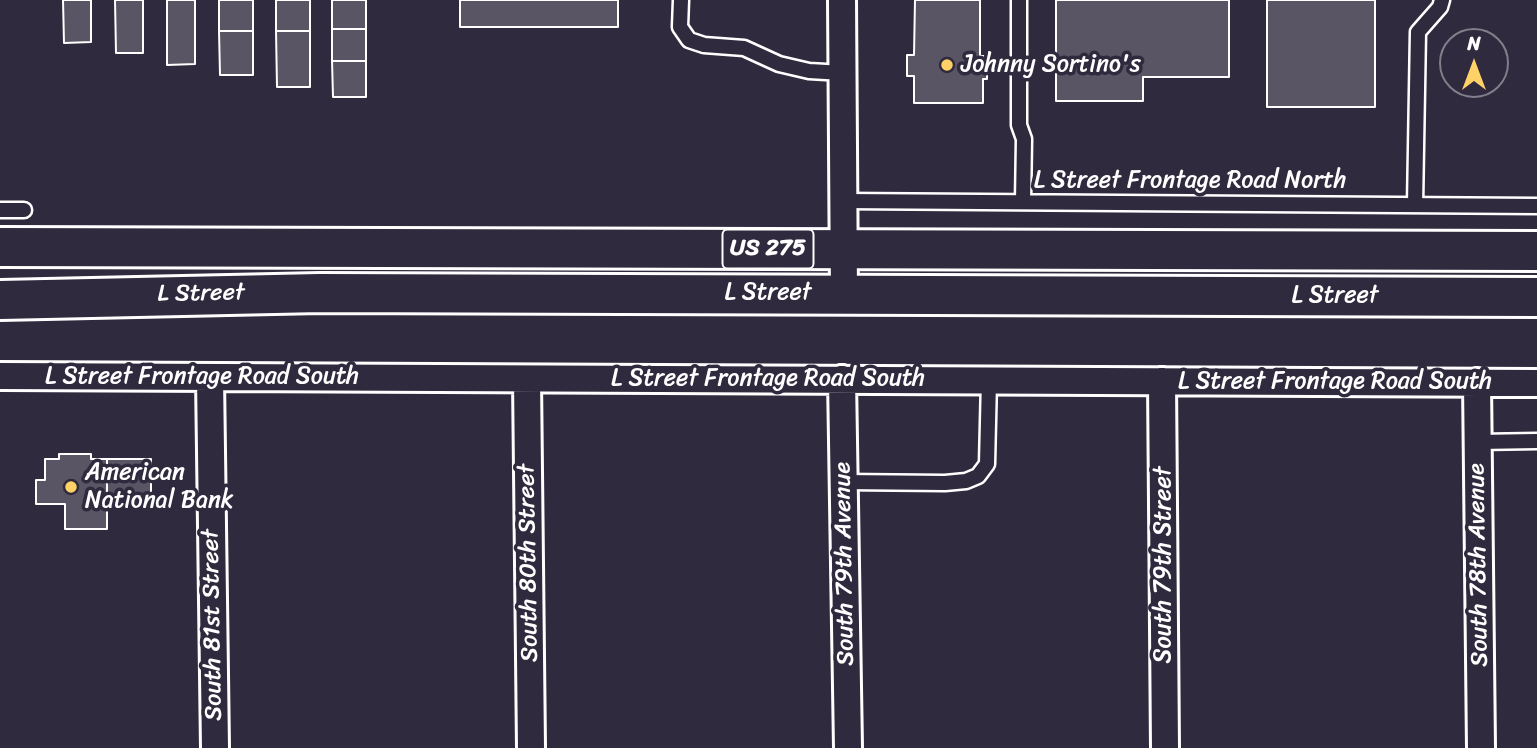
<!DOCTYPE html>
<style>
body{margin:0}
#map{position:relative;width:1537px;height:748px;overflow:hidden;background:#2f2a3d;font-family:Sriracha,sans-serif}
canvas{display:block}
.north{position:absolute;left:1439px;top:28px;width:70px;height:70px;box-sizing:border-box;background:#2f2a3d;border:2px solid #827f8b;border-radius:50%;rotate:0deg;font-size:19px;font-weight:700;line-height:28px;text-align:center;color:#fff}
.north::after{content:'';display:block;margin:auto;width:24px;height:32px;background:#ffd166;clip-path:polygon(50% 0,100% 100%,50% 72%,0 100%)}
</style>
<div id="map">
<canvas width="1537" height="748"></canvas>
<div class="north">N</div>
</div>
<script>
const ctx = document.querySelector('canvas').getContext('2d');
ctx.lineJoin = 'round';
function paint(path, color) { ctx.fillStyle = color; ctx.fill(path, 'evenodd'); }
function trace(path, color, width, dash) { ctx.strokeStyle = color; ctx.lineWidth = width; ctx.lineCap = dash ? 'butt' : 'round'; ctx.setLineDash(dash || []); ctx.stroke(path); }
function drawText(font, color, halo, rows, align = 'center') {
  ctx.font = font + ' Sriracha,sans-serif'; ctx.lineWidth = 7; ctx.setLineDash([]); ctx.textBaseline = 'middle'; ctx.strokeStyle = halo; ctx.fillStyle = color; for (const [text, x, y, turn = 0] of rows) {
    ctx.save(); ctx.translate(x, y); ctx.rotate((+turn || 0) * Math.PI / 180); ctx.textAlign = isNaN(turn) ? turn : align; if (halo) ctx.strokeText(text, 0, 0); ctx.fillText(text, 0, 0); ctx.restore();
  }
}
const building = new Path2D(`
 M63 0H91V42L64 43Z
 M115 0H143V53H116Z
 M167 0H195V64L167 65Z
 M219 0H253V31H219Z
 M276 0H310V31H276Z
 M332 0H366V29H332Z
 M460 0H618V27H460Z
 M915 0H980V56H987V79H983V103H914V76H907V55H914Z
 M1056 0H1229V77H1143V101H1056Z
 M1267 0H1375V107H1267Z
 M332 29H366V61H332Z
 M219 31H253V75H220Z
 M276 31H310V87H277Z
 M332 61H366V97H333Z
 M59 454H91V459H107V529H65V504H36V480H45V459H59Z
 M107 459H151V494H107Z`);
paint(building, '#595564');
trace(building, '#fff', 2);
const service = new Path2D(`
 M681 0 680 27 689 40 704 45 744 48 779 64 809 71 843 73
 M1019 0V125L1024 139 1023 202
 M843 201 1537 206
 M1415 205 1418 32 1440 7 1442 0
 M0 210H24
 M1478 442 1537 441
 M843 482 945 483 966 481 978 476 987 464 989 380`);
const minor = new Path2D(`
 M842 0 844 294
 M0 376 1537 383
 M210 377 215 748
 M527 379 531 748
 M842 379 848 748
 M1162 381 1165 748
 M1477 382 1481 748`);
const primary = new Path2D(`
 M0 247 1537 251
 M0 300 320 293 1537 297`);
trace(service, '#fff', 19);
trace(minor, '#fff', 32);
trace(primary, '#fff', 44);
trace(service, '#2f2a3d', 14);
trace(minor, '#2f2a3d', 26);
trace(primary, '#2f2a3d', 38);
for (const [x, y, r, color] of [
 [947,65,7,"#ffd166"],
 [71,487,7,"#ffd166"]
]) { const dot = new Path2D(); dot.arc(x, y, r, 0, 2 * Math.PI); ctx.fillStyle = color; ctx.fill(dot); trace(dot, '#2f2a3d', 2.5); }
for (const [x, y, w] of [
 [768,249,91]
]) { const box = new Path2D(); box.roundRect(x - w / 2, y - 19.5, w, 39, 5); ctx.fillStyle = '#2f2a3d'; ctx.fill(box); trace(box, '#fff', 2); }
drawText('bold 23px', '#fff', null, [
 ["US 275",768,249]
]);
drawText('24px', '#fff', '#2f2a3d', [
 ["Johnny Sortino's",961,65],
 ["American",85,473],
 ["National Bank",85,501]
], 'left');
drawText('24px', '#fff', '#2f2a3d', [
 ["L Street Frontage Road North",1190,181],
 ["L Street",768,293],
 ["L Street",201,294,-1],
 ["L Street",1335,296],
 ["L Street Frontage Road South",202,377],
 ["L Street Frontage Road South",768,379],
 ["L Street Frontage Road South",1335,382],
 ["South 80th Street",529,563,-91],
 ["South 79th Avenue",845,564,-91],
 ["South 79th Street",1164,565,-90],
 ["South 78th Avenue",1479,565,-91],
 ["South 81st Street",213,625,-91]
]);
</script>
